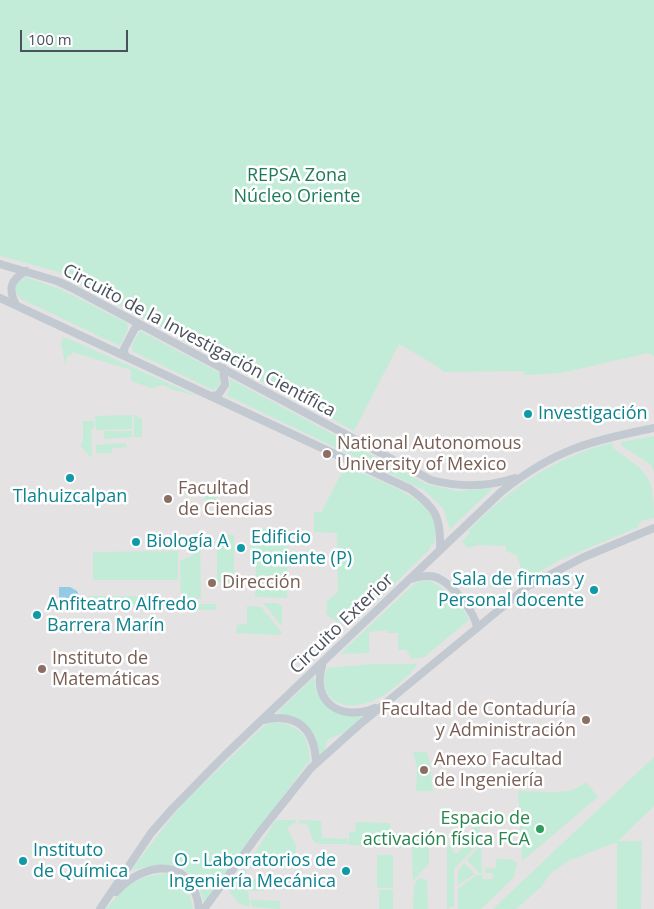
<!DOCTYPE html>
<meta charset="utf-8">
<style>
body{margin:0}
#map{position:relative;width:654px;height:909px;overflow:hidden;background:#f3f1f1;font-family:"Open Sans",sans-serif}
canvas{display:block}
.scale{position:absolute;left:20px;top:30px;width:108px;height:22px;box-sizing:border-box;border:2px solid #4a515d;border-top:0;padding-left:6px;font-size:15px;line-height:18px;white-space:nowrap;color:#4a515d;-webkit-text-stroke:4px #fff;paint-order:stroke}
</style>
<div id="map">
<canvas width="654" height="909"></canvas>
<div class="scale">100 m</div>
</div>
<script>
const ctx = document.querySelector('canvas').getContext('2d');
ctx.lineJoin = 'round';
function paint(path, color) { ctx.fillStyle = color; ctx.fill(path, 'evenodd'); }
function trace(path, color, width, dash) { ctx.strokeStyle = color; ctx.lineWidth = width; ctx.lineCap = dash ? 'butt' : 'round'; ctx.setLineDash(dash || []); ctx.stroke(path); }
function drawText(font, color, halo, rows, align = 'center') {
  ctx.font = font + ' "Open Sans",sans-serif'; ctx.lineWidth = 5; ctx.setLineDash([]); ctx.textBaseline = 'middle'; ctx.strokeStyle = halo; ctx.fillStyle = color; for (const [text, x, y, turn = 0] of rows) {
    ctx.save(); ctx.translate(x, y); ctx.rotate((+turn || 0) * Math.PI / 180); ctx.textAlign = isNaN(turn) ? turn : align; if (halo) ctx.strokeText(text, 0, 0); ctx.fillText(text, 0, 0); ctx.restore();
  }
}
paint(new Path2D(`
 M0 0H654V909H0Z`), '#e4e2e2');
paint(new Path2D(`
 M0 0H654V356L648 353 561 373 524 375 523 371 444 372 437 366 399 344 354 431 59 272 0 256Z
 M26 277 60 289 127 323 128 329 121 344 120 346 21 299C15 293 14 288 19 281Z
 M140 331 220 373 221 379 218 387 213 390 134 352 131 347Z
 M63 338H67L197 396 174 390 163 385 151 388 131 381V370L73 352 72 355H68L65 364 61 343Z
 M230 379 426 484 457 491 493 488 450 529 443 508 424 490 226 395 230 388Z
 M132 415V429L96 430 95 416Z
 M134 415 142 419V437H134Z
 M83 421H94V429H91L92 458 82 448 81 443 83 442Z
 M104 431H132V437L104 439Z
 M654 436V472L651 465 622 446 621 442Z
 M126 443 127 447 112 448V453H96V445Z
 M612 443 613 448C647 473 654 473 654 518L641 521 638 527 560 560 519 583 514 578 522 571 517 555 506 551V546L478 545 467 548 462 541 470 533 468 531C510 489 553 457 612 443Z
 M345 466C368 476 421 494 432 517 437 526 436 535 434 544H431L430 549 355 622C343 627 336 621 326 614L327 601 338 592 337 533 314 532V511L321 513Z
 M220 486V495H217L215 500 205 501V487Z
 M251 528 288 529 287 598 255 597 256 561H250Z
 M197 532H200L201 599H181L180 561 191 556Z
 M217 535H234V588H225V583H217Z
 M178 551V580H93V552Z
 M427 580C442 585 464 605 469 620L424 657 412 659 406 650H398V633H387V630L369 632V653L340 654 415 583Z
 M89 596H146V607H89Z
 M263 603H277L282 606V626Z
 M170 604H216V610L170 609Z
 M247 606 261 607 282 633 279 635 236 633 237 625 247 624Z
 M52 621H86V629L52 624Z
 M373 664H417L415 668C406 677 396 687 385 694 370 705 340 713 328 694 323 685 323 676 328 668Z
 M314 677C318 714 338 713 369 714L345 732 328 739 324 752 320 755C315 729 305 717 277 713Z
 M276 722C300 726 309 735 310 760L204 903C192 858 169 862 131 870L183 803 265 725Z
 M413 752H426L429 759 433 791H416L417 768Z
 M654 757V806L618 841H642L641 909H617V842L568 861 551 873 541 887 516 909H493Z
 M586 782 598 797 522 861 518 791C541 791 570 797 586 782Z
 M276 820H296V822L287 828 296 845V868H246V891H248L250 907 238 903 227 888 247 865Z
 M299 820 321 821 322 838 348 839V844H320L314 842 307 824 299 823Z
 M473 821H480V842L454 869V906L447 909V845H452L453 853H458L473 835Z
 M356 822 390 823V847L349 845V832H355Z
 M481 845 482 873H480L467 860Z
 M412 847H429V863L413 881Z
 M377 855H393V888H377Z
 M496 859H510L517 862 514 877 481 909H458V889L476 875H482L483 879H493V873H485V869L496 868Z
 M464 863 475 874 458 885V871Z
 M168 873C184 883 190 890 193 909H106C126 885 136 876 168 873Z
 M419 878 427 880 428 909H413L414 885Z
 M248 879H264V891H249Z
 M379 890H393V909H379Z
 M250 900 280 901V909L252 907Z`), '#c3ecd8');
paint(new Path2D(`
 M59 587H70L77 591 80 598 74 608 59 610Z`), '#93cae6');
trace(new Path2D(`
 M0 264 57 281 70 287 431 480C458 487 488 487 515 478
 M0 298 410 489C436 508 441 517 440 549
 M16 305C8 289 10 280 26 271
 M125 356 124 349 135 328 141 325
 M211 396 218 395 225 385 223 368
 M410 579C419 577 429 574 438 578 453 585 474 611 477 627
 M322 666C311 703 342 722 375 708
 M263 720C297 712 315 729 316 763
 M116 892C146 860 193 856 199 909
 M100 909 151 833 173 808 225 755 501 492C554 450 589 441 654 428
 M204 909 260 832 311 768 359 725 528 586 584 557 654 528`), '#c2c9d1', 8);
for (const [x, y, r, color] of [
 [528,414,5,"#0f9aa8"],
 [327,454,5,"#8d6e63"],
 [70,478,5,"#0f9aa8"],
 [168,499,5,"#8d6e63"],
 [136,542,5,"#0f9aa8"],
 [241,548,5,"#0f9aa8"],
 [212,583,5,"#8d6e63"],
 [594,590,5,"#0f9aa8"],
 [37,615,5,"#0f9aa8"],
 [42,669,5,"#8d6e63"],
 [586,720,5,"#8d6e63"],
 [424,770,5,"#8d6e63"],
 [540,829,5,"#2e9e5b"],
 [23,861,5,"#0f9aa8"],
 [346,871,5,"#0f9aa8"]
]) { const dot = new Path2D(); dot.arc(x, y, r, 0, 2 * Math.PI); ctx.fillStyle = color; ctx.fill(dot); trace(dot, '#fff', 2); }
drawText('18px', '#1e7a58', '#fff', [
 ["REPSA Zona",297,176],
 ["Núcleo Oriente",297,197]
]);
drawText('18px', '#4a515d', '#fff', [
 ["Circuito de la Investigación Científica",199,341,28],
 ["Circuito Exterior",342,624,-44]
]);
drawText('18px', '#0d838f', '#fff', [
 ["Investigación",538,414],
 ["Tlahuizcalpan",70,497,"center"],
 ["Edificio",251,538],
 ["Poniente (P)",251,559],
 ["Biología A",146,542],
 ["Sala de firmas y",584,580,"right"],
 ["Personal docente",584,601,"right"],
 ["Anfiteatro Alfredo",47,605],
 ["Barrera Marín",47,626],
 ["Instituto",33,851],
 ["de Química",33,872],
 ["O - Laboratorios de",336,861,"right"],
 ["Ingeniería Mecánica",336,882,"right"]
], 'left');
drawText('18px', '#785e54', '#fff', [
 ["National Autonomous",337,444],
 ["University of Mexico",337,465],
 ["Facultad",178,489],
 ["de Ciencias",178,510],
 ["Dirección",222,583],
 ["Instituto de",52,659],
 ["Matemáticas",52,680],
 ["Facultad de Contaduría",576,710,"right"],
 ["y Administración",576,731,"right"],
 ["Anexo Facultad",434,760],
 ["de Ingeniería",434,781]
], 'left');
drawText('18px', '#27864d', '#fff', [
 ["Espacio de",530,819],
 ["activación física FCA",530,840]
], 'right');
</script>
